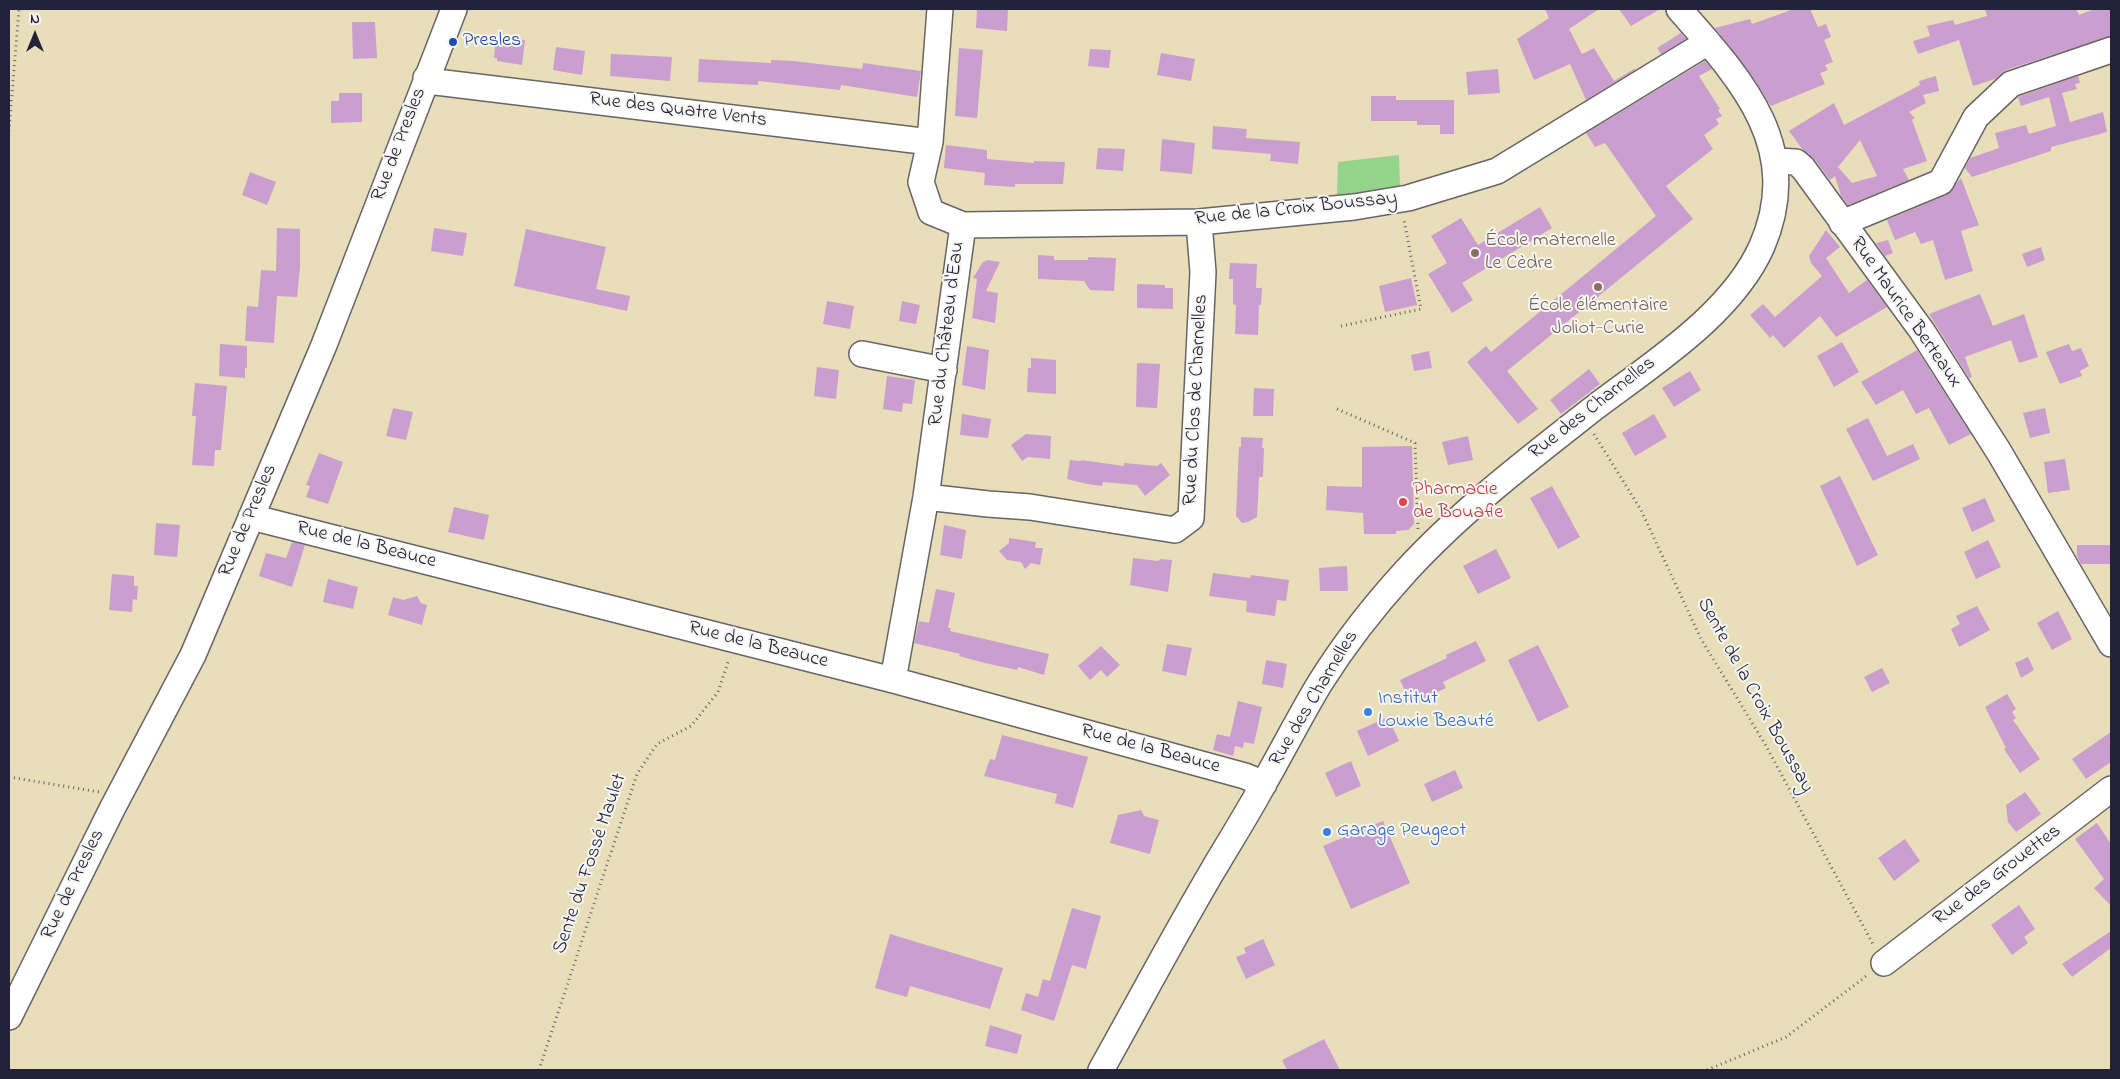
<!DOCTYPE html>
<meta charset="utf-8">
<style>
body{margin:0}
#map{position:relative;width:2120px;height:1079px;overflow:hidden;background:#e9deba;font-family:"Indie Flower",sans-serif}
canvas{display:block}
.frame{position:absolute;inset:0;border:10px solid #22223b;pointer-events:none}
.north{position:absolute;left:10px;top:10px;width:50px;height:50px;-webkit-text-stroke:4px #f6f6f2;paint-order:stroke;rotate:0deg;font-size:14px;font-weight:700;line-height:20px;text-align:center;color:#22223b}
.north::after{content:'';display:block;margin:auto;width:18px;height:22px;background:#22223b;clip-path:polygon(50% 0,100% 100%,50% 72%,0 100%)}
</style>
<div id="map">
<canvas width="2120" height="1079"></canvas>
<div class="frame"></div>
<div class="north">N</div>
</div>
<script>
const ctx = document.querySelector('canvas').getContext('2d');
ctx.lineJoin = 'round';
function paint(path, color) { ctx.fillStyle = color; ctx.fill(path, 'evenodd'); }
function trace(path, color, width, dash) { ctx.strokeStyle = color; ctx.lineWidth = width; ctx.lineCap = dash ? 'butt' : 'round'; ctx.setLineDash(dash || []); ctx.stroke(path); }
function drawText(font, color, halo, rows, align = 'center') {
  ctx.font = font + ' "Indie Flower",sans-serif'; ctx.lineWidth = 4; ctx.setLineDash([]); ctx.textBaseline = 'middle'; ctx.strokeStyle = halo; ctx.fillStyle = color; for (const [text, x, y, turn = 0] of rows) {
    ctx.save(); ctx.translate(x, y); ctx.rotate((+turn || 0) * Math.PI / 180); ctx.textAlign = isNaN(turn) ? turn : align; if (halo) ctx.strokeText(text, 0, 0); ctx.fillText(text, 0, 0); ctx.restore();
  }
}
paint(new Path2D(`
 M1399 155 1400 188 1337 195 1338 162Z`), '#95d58b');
paint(new Path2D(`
 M977 9H1008L1007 31 976 28Z
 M1545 9H1599L1569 29 1582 54 1594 48 1614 81 1634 69 1635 70 1586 100 1570 64 1534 80 1517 39 1549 18Z
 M1619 9H1660L1631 26Z
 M1794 9H1810L1818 27 1826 24 1831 37 1824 40 1833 62 1825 65 1828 70 1820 73 1825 84 1771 106 1755 80 1715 28 1750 19 1752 24Z
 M1985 9H2076L2079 15 2095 9H2111V36L2006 70 1995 79 1973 86 1959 40 1918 54 1913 41 1930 36 1927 26 1953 20 1955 25 1987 16Z
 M352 22H375L377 58 353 59Z
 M1681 33 1686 39 1661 54 1657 48Z
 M496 37 525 40 522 65 497 61V58H494Z
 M556 47 585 51 582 75 553 70Z
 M959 48 983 50 977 118 955 116Z
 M1090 49 1111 50 1109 68 1088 66Z
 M1161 53 1195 59 1191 81 1157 75Z
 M611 54 672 57 670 81 610 76Z
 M699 59 771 63V60L793 61 862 69 863 63 921 71 917 97 841 85 840 90 758 81V85L698 82Z
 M1705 61 1712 69 1699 76 1720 109 1718 110 1722 116 1716 119 1719 124 1704 135 1713 149 1666 186 1693 219 1507 371 1538 409 1518 424 1467 362 1486 346 1491 352 1656 216 1605 143 1595 147 1586 133Z
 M1498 69 1500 93 1468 95 1466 72Z
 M1936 76 1939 91 1923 95 1926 103 1909 112 1915 118 1912 120 1927 161 1903 169 1909 180 1848 205 1841 196 1835 176 1830 180 1815 160 1803 150 1789 131 1834 103 1844 125 1920 85 1919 81ZM1860 140 1877 176 1852 183 1838 167Z
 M2078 76 2080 83 2075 84 2077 89 2062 93 2070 122 2103 112 2107 132 2051 147V151L1972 177 1965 168 1970 158 1999 148 1995 133 2026 125 2029 134 2056 126 2049 97 2021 106 2018 97Z
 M339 93H362V122L331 123V101H339Z
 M1371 96H1396V100H1454V134H1440V125H1417V121H1371Z
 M1213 126 1247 129 1246 138 1300 142 1298 164 1270 161 1271 154 1212 149Z
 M1162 139 1195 143 1192 174 1160 171Z
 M946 145 987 150V159L1034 163V161L1065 162 1063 184H1015V187L984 185 985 173 944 168Z
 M1098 148 1125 149 1123 171 1096 169Z
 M250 172 276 182 267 205 242 195Z
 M1961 178 1979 225 1961 231 1973 271 1945 280 1933 240 1921 244 1915 232 1895 240 1887 220 1946 195Z
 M1540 207 1552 228 1462 283 1473 300 1452 313 1428 274 1447 263 1431 236 1461 218 1478 245Z
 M277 228 300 229V267L297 297 277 296 274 343 245 341 247 306 258 307 261 270 276 271Z
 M434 228 467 233 463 256 431 251Z
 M526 229 606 247 596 289 630 296 627 311 514 286Z
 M1826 230 1840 247 1826 258 1849 293 1867 280 1887 307 1836 337 1820 316 1784 348 1773 335 1770 338 1750 315 1763 304 1775 317 1822 276 1811 263 1809 256Z
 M1888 240 1893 253 1885 256 1876 243Z
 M2041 247 2045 260 2027 267 2022 254Z
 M1038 255 1054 256V260H1088V257L1116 258 1114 291 1090 290 1084 281 1038 279Z
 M988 260 1000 262 986 291 998 293 995 323 972 318 977 279 973 278 983 262Z
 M1230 263 1257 264 1256 288H1262L1261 305H1259L1258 335 1235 334 1236 305 1233 304V279H1229Z
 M1411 278 1417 305 1385 312 1379 286Z
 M1137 284 1165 285V288H1173V309L1137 308Z
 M1980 294 1993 326 2024 314 2038 357 2019 363 2011 340 1965 357 1972 377 1969 378 1929 314Z
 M827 301 854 306 850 329 823 324Z
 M902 301 920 305 916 324 899 321Z
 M1842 342 1859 372 1834 387 1817 356Z
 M220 344 247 346V368H245V378L219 376Z
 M2069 344 2072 351 2081 348 2089 366 2080 371 2082 376 2060 384 2046 352Z
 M967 346 989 350 985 390 962 385Z
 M1917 350 1971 434 1949 445 1929 408 1916 414 1903 390 1876 405 1861 382Z
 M1429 351 1432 368 1414 371 1411 355Z
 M1031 358 1056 360V394L1027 392 1028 368H1031Z
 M1137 363 1160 364 1157 408 1136 407Z
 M817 367 839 370 836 399 814 396Z
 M1589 369 1600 384 1561 414 1550 400Z
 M1690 371 1701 390 1674 407 1662 388Z
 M887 376 915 380 912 404 903 403 902 412 883 409Z
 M195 383 227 386 221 450H215L214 466 192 465 196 416H192Z
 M1254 388 1274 389 1273 416H1253Z
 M393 408 413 412 406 440 386 436Z
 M2045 408 2050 433 2030 438 2023 413Z
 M962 414 991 419 988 438 960 435Z
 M1654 414 1667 437 1635 456 1622 433Z
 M1868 418 1887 456 1913 444 1920 459 1873 481 1846 429Z
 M1026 434 1051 436 1050 459 1028 457 1022 461 1011 445Z
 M1468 436 1473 460 1448 465 1442 442Z
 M1241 437 1263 438 1262 448H1264L1263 477H1259L1257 517 1248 522 1242 523 1236 516 1239 447H1241Z
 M1412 446 1414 524 1408 530 1396 531V534H1364L1363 513 1326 510 1327 486 1362 487V447Z
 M319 453 343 462 328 504 306 497 310 486 306 485Z
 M2065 459 2070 490 2048 493 2044 462Z
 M1070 460 1081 461V460L1124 466V463L1157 466 1161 463 1170 475 1145 496 1137 485 1103 482 1102 486 1087 484 1067 479Z
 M1840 476 1878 555 1857 566 1820 486Z
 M1552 486 1580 537 1558 549 1530 498Z
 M1985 498 1995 521 1972 532 1962 508Z
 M454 507 489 515 484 540 448 532Z
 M156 523 180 525 177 557 154 555Z
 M944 525 966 530 962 559 940 555Z
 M1009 538 1036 542 1035 548H1043L1040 565 1031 563 1025 569 1021 562 1007 560 999 551 1009 543Z
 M1988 540 2001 567 1976 579 1964 552Z
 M292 542 305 545 292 587 259 576 266 553 286 558Z
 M2077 545H2111V564H2081L2077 556Z
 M1496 549 1511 578 1478 594 1463 566Z
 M1133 558 1158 561 1161 559 1172 560 1168 592 1130 585Z
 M1347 566 1348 591H1320L1319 568Z
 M1213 573 1250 578 1251 575 1289 580 1286 601 1277 600 1275 616 1246 612 1247 601 1209 596Z
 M112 574 134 576V586H138L137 600 133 599 132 612 109 610Z
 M328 579 358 587 353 609 323 602Z
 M936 589 955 593 948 628H951L950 631 1049 654 1044 675 1018 667 1017 670 985 663 959 656 960 654 914 643 919 621 929 623Z
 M417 596 421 603 427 605 422 625 388 615 393 597 403 600Z
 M1977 606 1990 630 1959 647 1951 629 1960 624 1956 616Z
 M2058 611 2072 639 2052 650 2037 623Z
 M1476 641 1486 661 1443 682 1446 688 1411 704 1400 680 1447 658 1446 655Z
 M1167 644 1192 648 1186 676 1162 671Z
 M1538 645 1569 707 1538 722 1508 660Z
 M1101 646 1120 665 1107 677 1101 670 1090 680 1078 666Z
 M2028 657 2034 670 2021 678 2015 663Z
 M1266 660 1287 664 1283 688 1262 684Z
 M1882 668 1890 683 1872 692 1864 677Z
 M2007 694 2016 709 2012 712 2016 718 2013 720 2040 759 2020 773 2004 749 2006 748 1985 707Z
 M1238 701 1262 707 1254 744 1244 742 1243 748 1235 746 1233 756 1213 750 1217 734 1230 737Z
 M1388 717 1399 741 1368 756 1357 731Z
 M2111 732V762L2086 779 2072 759Z
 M1002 735 1088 757 1073 808 1055 803 1057 794 984 776 990 759 995 760Z
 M1351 761 1361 786 1336 797 1325 773Z
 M1455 770 1463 788 1432 802 1424 784Z
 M2025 792 2041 814 2016 832 2008 822 2006 805Z
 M1141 810 1144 816 1159 820 1150 854 1110 843 1118 815Z
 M1383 821 1410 883 1351 909 1323 846Z
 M2097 823 2111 844V906L2094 888 2104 879 2075 839Z
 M1905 839 1920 861 1894 881 1878 858Z
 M2019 905 2035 929 2024 937 2028 943 2012 955 1991 925Z
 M1072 908 1101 916 1086 969 1072 965 1054 1021 1021 1010 1026 993 1038 997 1043 979 1050 981Z
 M2111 931V948L2072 977 2062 964Z
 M890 934 1003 968 990 1009 910 986 907 997 875 988Z
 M1263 939 1275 965 1246 979 1236 957 1246 953 1244 948Z
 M990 1025 1022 1035 1017 1054 985 1046Z
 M1324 1039 1340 1070H1287L1282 1060Z`), '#cb9ed0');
const minor = new Path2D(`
 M426 78 436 82 930 142
 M1775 161 1796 162 1803 168 1922 331 1999 452 2111 644
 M1842 223 1941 182 1976 117 2011 84 2111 50
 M963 225 1199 222 1354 207 1408 198 1497 171 1708 42
 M862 354 944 370
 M926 497 988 504 1030 507 1175 530 1191 518 1203 272 1199 222
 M251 517 893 680 1245 776 1264 784
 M893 680 926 497 963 225 931 212 921 182 930 142 940 9
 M1884 963 2111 789
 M9 1017 112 809 193 655 324 345 454 9
 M1101 1070C1138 1004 1174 936 1213 870 1230 841 1248 813 1264 783 1283 750 1300 716 1320 683 1345 643 1374 606 1406 571 1462 510 1529 459 1594 408 1652 364 1732 314 1762 246 1805 147 1740 78 1679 9`);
trace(minor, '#686467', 28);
trace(new Path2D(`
 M9 131 19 9
 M1341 326 1421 309 1404 220
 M1337 409 1415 443 1418 529
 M1594 434 1641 510 1701 639 1765 744 1874 946
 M9 777 99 792
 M539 1070 637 774 657 744 691 726 718 692 729 659
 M1707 1070 1786 1037 1869 974`), '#686467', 3, [1, 4]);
trace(minor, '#fff', 25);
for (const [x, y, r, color] of [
 [453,42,5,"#1a4fb4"],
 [1475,253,5,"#8d6e63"],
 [1598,287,5,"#8d6e63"],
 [1403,502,5,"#e0444e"],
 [1368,712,5,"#3f7fe0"],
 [1327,832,5,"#3f7fe0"]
]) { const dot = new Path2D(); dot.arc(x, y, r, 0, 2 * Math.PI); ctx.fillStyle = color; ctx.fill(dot); trace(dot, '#f6f6f2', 2); }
drawText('20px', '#164399', '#f6f6f2', [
 ["Presles",463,42]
], 'left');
drawText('20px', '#22223b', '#f6f6f2', [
 ["Rue des Quatre Vents",678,111,7],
 ["Rue de Presles",400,145,-69],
 ["Rue de la Croix Boussay",1296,210,-6],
 ["Rue Maurice Berteaux",1905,313,55],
 ["Rue du Château d'Eau",948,334,-83],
 ["Rue du Clos de Charnelles",1197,400,-87],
 ["Rue des Charnelles",1593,409,-38],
 ["Rue de Presles",249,521,-67],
 ["Rue de la Beauce",366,546,14],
 ["Rue de la Beauce",758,646,14],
 ["Sente de la Croix Boussay",1754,696,61],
 ["Rue des Charnelles",1315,699,-59],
 ["Rue de la Beauce",1150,750,15],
 ["Sente du Fossé Maulet",591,864,-71],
 ["Rue des Grouettes",1998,876,-37],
 ["Rue de Presles",74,885,-64]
]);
drawText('20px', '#785e54', '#f6f6f2', [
 ["École maternelle",1485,242],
 ["Le Cèdre",1485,265],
 ["École élémentaire",1598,307,"center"],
 ["Joliot-Curie",1598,330,"center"]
], 'left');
drawText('20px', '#be3a42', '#f6f6f2', [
 ["Pharmacie",1413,491],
 ["de Bouafle",1413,514]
], 'left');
drawText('20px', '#366cbe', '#f6f6f2', [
 ["Institut",1378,700],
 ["Louxie Beauté",1378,723],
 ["Garage Peugeot",1337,832]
], 'left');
</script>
